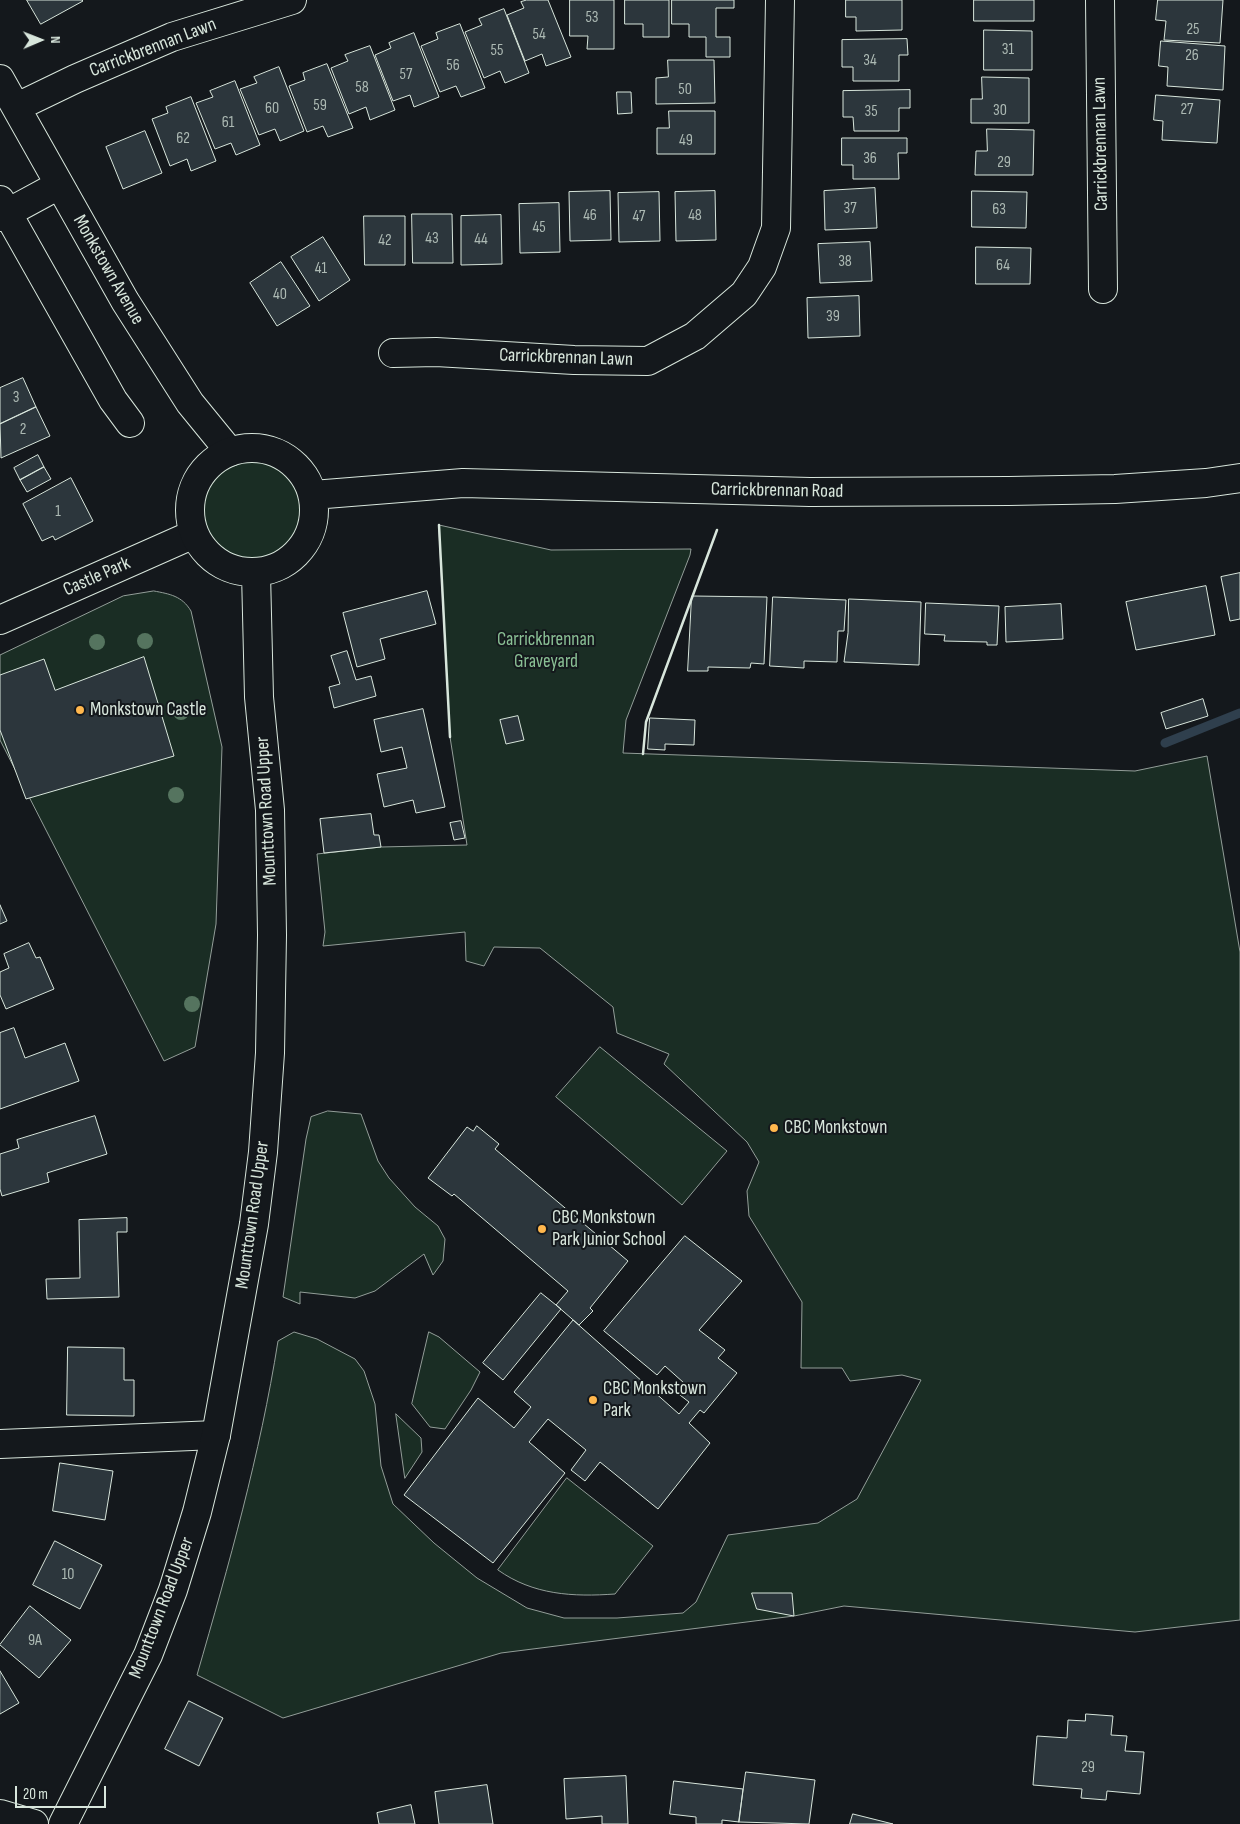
<!DOCTYPE html>
<style>
body{margin:0}
#map{position:relative;width:1240px;height:1824px;overflow:hidden;background:#14181c;font-family:"Sofia Sans Condensed",sans-serif}
canvas{display:block}
.north{position:absolute;left:15px;top:15px;width:50px;height:50px;-webkit-text-stroke:4px #14181c;paint-order:stroke;rotate:89deg;font-size:14px;font-weight:700;line-height:20px;text-align:center;color:#d8e6dc}
.north::after{content:'';display:block;margin:auto;width:18px;height:22px;background:#d8e6dc;clip-path:polygon(50% 0,100% 100%,50% 72%,0 100%)}
.scale{position:absolute;left:15px;top:1786px;width:91px;height:22px;box-sizing:border-box;border:2px solid #d8e6dc;border-top:0;padding-left:6px;font-size:15px;line-height:18px;white-space:nowrap;color:#d8e6dc;-webkit-text-stroke:4px #14181c;paint-order:stroke}
</style>
<div id="map">
<canvas width="1240" height="1824"></canvas>
<div class="north">N</div>
<div class="scale">20 m</div>
</div>
<script>
const ctx = document.querySelector('canvas').getContext('2d');
ctx.lineJoin = 'round';
function paint(path, color) { ctx.fillStyle = color; ctx.fill(path, 'evenodd'); }
function trace(path, color, width, dash) { ctx.strokeStyle = color; ctx.lineWidth = width; ctx.lineCap = dash ? 'butt' : 'round'; ctx.setLineDash(dash || []); ctx.stroke(path); }
function drawText(font, color, halo, rows, align = 'center') {
  ctx.font = font + ' "Sofia Sans Condensed",sans-serif'; ctx.lineWidth = 4; ctx.setLineDash([]); ctx.textBaseline = 'middle'; ctx.strokeStyle = halo; ctx.fillStyle = color; for (const [text, x, y, turn = 0] of rows) {
    ctx.save(); ctx.translate(x, y); ctx.rotate((+turn || 0) * Math.PI / 180); ctx.textAlign = isNaN(turn) ? turn : align; if (halo) ctx.strokeText(text, 0, 0); ctx.fillText(text, 0, 0); ctx.restore();
  }
}
const green = new Path2D(`
 M200 510a52 52 0 1 1 104 0a52 52 0 1 1-104 0Z
 M439 525 551 550 691 549 690 555 626 720 623 753 1135 771 1207 756 1240 952V1620L1135 1632 844 1606 794 1616 501 1653 283 1718 197 1675C229 1564 260 1455 278 1341L294 1332 317 1339 355 1359 364 1371 375 1404 381 1466 393 1504 434 1543 477 1578 527 1608 564 1618H617L683 1613 696 1602 728 1535 818 1523 857 1499 921 1380 902 1375 850 1381 842 1368H801L802 1302 749 1216 747 1191 759 1162 747 1142 664 1064 669 1054 617 1033 613 1007 540 948 494 947 484 966 466 961 465 932 323 946 325 932 317 854 381 847 467 845 450 737Z
 M154 591C170 594 182 596 191 611L222 747 216 924 195 1047 164 1061 0 740V655L123 596Z
 M600 1047 727 1151 682 1205 556 1097Z
 M328 1111 361 1114 378 1161 389 1178 415 1207 438 1226 445 1239 443 1261 433 1275 424 1254 375 1291 355 1298 300 1292V1304L283 1297 306 1139 311 1117Z
 M429 1332 439 1337 480 1372 471 1390 445 1429 430 1427 412 1404Z
 M396 1414 421 1438 422 1452 405 1478Z
 M567 1478 653 1546 615 1594C573 1597 533 1595 498 1570Z`);
paint(green, '#1a2d24');
trace(green, '#939e99', 1);
trace(new Path2D(`
 M1165 743 1240 713`), '#2f3f4d', 9);
const building = new Path2D(`
 M27 0H82L83 1 41 24Z
 M527 0H548L571 57 546 66 542 54 525 61 507 15 524 8 521 2Z
 M570 0H614V49H587L588 36H570Z
 M625 0H669V37H643V24H625Z
 M672 0H734V8H716V37H730V57H706V37H689V24H672Z
 M846 0H902V30L856 31V17H846Z
 M974 0H1034V21H974Z
 M1158 0H1223L1220 43 1164 40 1166 21 1156 20Z
 M504 9 529 73 505 83 500 71 484 78 465 32 482 25 479 19Z
 M460 24 485 88 461 97 456 86 440 92 421 46 438 39 436 33Z
 M984 30 1032 31V70H984Z
 M414 33 439 97 414 107 410 95 393 101 375 55 391 48 389 43Z
 M907 39 908 55H899V81H853V67H842V40Z
 M1161 41 1225 46 1223 90 1167 86 1168 67 1159 66Z
 M370 46 395 110 370 120 366 107 349 114 331 68 348 61 345 55Z
 M668 60H714L715 103 656 104V78L668 77Z
 M327 64 353 128 328 137 323 126 307 132 289 86 305 80 303 73Z
 M279 67 304 131 280 141 275 129 259 135 240 89 257 83 254 77Z
 M982 77 1029 78V123H971V99H982Z
 M235 81 260 145 236 155 231 143 215 149 196 103 213 97 210 91Z
 M910 90V108H899V131H854L853 117H843V91Z
 M617 92H631L632 113 618 114Z
 M1156 95 1220 100 1217 143 1162 140 1163 121 1154 120Z
 M191 97 216 161 191 171 187 159 170 166 152 119 168 113 166 107Z
 M669 111H715V154H657V128H669Z
 M987 129 1034 130 1033 175H975L976 151H987Z
 M145 131 162 173 123 189 106 147Z
 M842 138H907V153H898L899 179H853V165H842Z
 M875 188 877 228 825 230 824 191Z
 M610 191 611 240 570 241 569 192Z
 M715 191 716 240 676 241 675 192Z
 M972 191 1027 192 1026 228 972 227Z
 M659 192 660 241 619 242 618 193Z
 M559 203 560 252 520 253 519 204Z
 M412 214H452L453 263H413Z
 M501 215 502 264 461 265V216Z
 M364 216H405V265H365Z
 M323 237 350 280 319 301 291 257Z
 M870 242 872 281 820 283 818 244Z
 M976 247 1031 248 1030 284H976Z
 M281 262 310 306 277 326 250 283Z
 M859 296 860 336 808 338 807 298Z
 M23 378 36 407 0 424V388Z
 M36 407 50 436 1 458 0 424Z
 M38 455 44 467 20 480 14 468Z
 M44 467 51 479 27 492 20 480Z
 M71 478 93 521 55 540 53 536 42 541 23 504Z
 M1240 573V619L1230 621 1221 577Z
 M1206 586 1215 635 1136 650 1126 602Z
 M427 591 436 624 380 639 385 659 357 667 343 613Z
 M692 596 767 597 764 664 751 663 750 668 708 667V671H688Z
 M773 597 846 600 844 631H838L837 662 804 661V668L770 666Z
 M849 599 921 602 919 665 844 662 848 633Z
 M926 603 999 606 997 645H987V642L944 641 945 635 925 634Z
 M1061 604 1063 639 1006 642 1005 607Z
 M347 651 356 680 371 676 376 696 334 708 329 687 340 684 331 656Z
 M144 657 174 756 26 799 0 730V675L44 659 55 690Z
 M1203 699 1208 716 1166 729 1161 713Z
 M423 709 445 807 416 813 413 800 384 807 377 774 407 768 402 747 381 752 374 720Z
 M518 716 524 740 506 744 500 720Z
 M650 718 695 720 694 745 665 744V750L648 749Z
 M371 814 374 835H379L381 847 324 853 320 819Z
 M461 821 465 838 454 840 450 823Z
 M0 905 7 921 0 924Z
 M29 943 36 958 40 957 54 989 6 1009 0 995V972L9 968 4 954Z
 M14 1028 25 1058 65 1043 79 1081 0 1109V1033Z
 M95 1116 107 1154 47 1173 49 1182 2 1196 0 1189V1154L19 1148 17 1140Z
 M477 1126 499 1144 495 1149 628 1261 590 1308 593 1311 579 1325 556 1305 568 1291 454 1194 452 1196 428 1178 467 1127 473 1131Z
 M127 1218V1232H117L119 1297 47 1299 46 1279 80 1278 79 1220Z
 M685 1236 742 1281 699 1330 725 1350 718 1358 737 1373 704 1413 700 1410 689 1423 710 1443 658 1509 600 1462 585 1481 571 1470 586 1450 548 1419 529 1442 565 1473 493 1563 404 1495 478 1398 514 1428 531 1407 514 1392 573 1320 679 1414 689 1402 676 1392 684 1383 665 1366 657 1375 604 1331Z
 M541 1293 561 1309 503 1380 483 1363Z
 M68 1347 124 1348V1380H134V1416L67 1415Z
 M60 1463 113 1471 105 1520 53 1511Z
 M55 1541 102 1565 80 1609 33 1585Z
 M752 1593H792L794 1616 757 1609Z
 M30 1606 71 1640 39 1678 0 1645Z
 M0 1671 19 1703 0 1714Z
 M189 1701 223 1718 199 1766 165 1749Z
 M1086 1714 1113 1716 1111 1735 1127 1736 1125 1751 1144 1752 1140 1794 1107 1791 1106 1800 1081 1798 1082 1789 1033 1785 1037 1736 1067 1738 1068 1720 1085 1721Z
 M746 1772 815 1780 809 1824 739 1822Z
 M626 1776 628 1824H602V1816L566 1819 564 1779Z
 M674 1781 743 1789 739 1822 722 1820V1824H696V1817L670 1814Z
 M487 1785 493 1824H439L435 1792Z
 M411 1805 415 1824H379L377 1813Z
 M853 1814 893 1824H850Z`);
paint(building, '#2c363c');
trace(building, '#d8e6dc', 1);
const minor = new Path2D(`
 M1100 0 1103 289
 M0 79 125 301 190 403 230 452
 M17 107 75 79 172 37 292 0
 M0 200 113 400 130 423
 M0 217 59 185
 M393 353 436 352 574 360 648 361 695 336 744 294 762 267 776 228 780 0
 M0 620 194 534
 M0 1444 216 1435
 M0 1814 34 1824`);
const major = new Path2D(`
 M190 510a62 62 0 1 1 124 0a62 62 0 1 1-124 0Z
 M313 495 463 483 810 492 1009 491 1115 489 1206 483 1240 478
 M63 1824 148 1655 173 1590 197 1512 216 1435 254 1224 263 1152 270 1053 272 935 270 810 259 697 256 573`);
trace(minor, '#d8e6dc', 30);
trace(major, '#d8e6dc', 30);
trace(minor, '#14181c', 28);
trace(major, '#14181c', 28);
trace(new Path2D(`
 M439 525 450 737
 M643 754 646 722 717 530`), '#d8e6dc', 2.5);
ctx.fillStyle = '#55745f';
for (const [x, y] of [
 [145,641],
 [97,642],
 [181,712],
 [176,795],
 [192,1004]
]) { ctx.beginPath(); ctx.arc(x, y, 8, 0, 2 * Math.PI); ctx.fill(); }
for (const [x, y, r, color] of [
 [80,710,5,"#ffb74d"],
 [774,1128,5,"#ffb74d"],
 [542,1229,5,"#ffb74d"],
 [593,1400,5,"#ffb74d"]
]) { const dot = new Path2D(); dot.arc(x, y, r, 0, 2 * Math.PI); ctx.fillStyle = color; ctx.fill(dot); trace(dot, '#14181c', 2); }
drawText('16px', '#adbab4', null, [
 ["53",592,18],
 ["25",1193,30],
 ["54",539,35],
 ["31",1008,50],
 ["55",497,51],
 ["26",1192,56],
 ["34",870,61],
 ["56",453,66],
 ["57",406,75],
 ["58",362,88],
 ["50",685,90],
 ["59",320,106],
 ["60",272,109],
 ["27",1187,110],
 ["30",1000,111],
 ["35",871,112],
 ["61",228,123],
 ["62",183,139],
 ["49",686,141],
 ["36",870,159],
 ["29",1004,163],
 ["37",850,209],
 ["63",999,210],
 ["46",590,216],
 ["48",695,216],
 ["47",639,217],
 ["45",539,228],
 ["43",432,239],
 ["44",481,240],
 ["42",385,241],
 ["38",845,262],
 ["64",1003,266],
 ["41",321,269],
 ["40",280,295],
 ["39",833,317],
 ["3",16,398],
 ["2",23,430],
 ["1",58,512],
 ["10",68,1575],
 ["9A",35,1641],
 ["29",1088,1768]
]);
drawText('19px', '#d8e6dc', '#14181c', [
 ["Carrickbrennan Lawn",153,48,-21],
 ["Carrickbrennan Lawn",1101,144,-91],
 ["Monkstown Avenue",108,270,60],
 ["Carrickbrennan Lawn",566,358,2],
 ["Carrickbrennan Road",777,491,1],
 ["Castle Park",97,577,-24],
 ["Mounttown Road Upper",267,811,-93],
 ["Mounttown Road Upper",253,1215,-82],
 ["Mounttown Road Upper",162,1608,-69]
]);
drawText('19px', '#8ac095', '#14181c', [
 ["Carrickbrennan",546,640],
 ["Graveyard",546,662]
]);
drawText('19px', '#d8e6dc', '#14181c', [
 ["Monkstown Castle",90,710],
 ["CBC Monkstown",784,1128],
 ["CBC Monkstown",552,1218],
 ["Park Junior School",552,1240],
 ["CBC Monkstown",603,1389],
 ["Park",603,1411]
], 'left');
</script>
